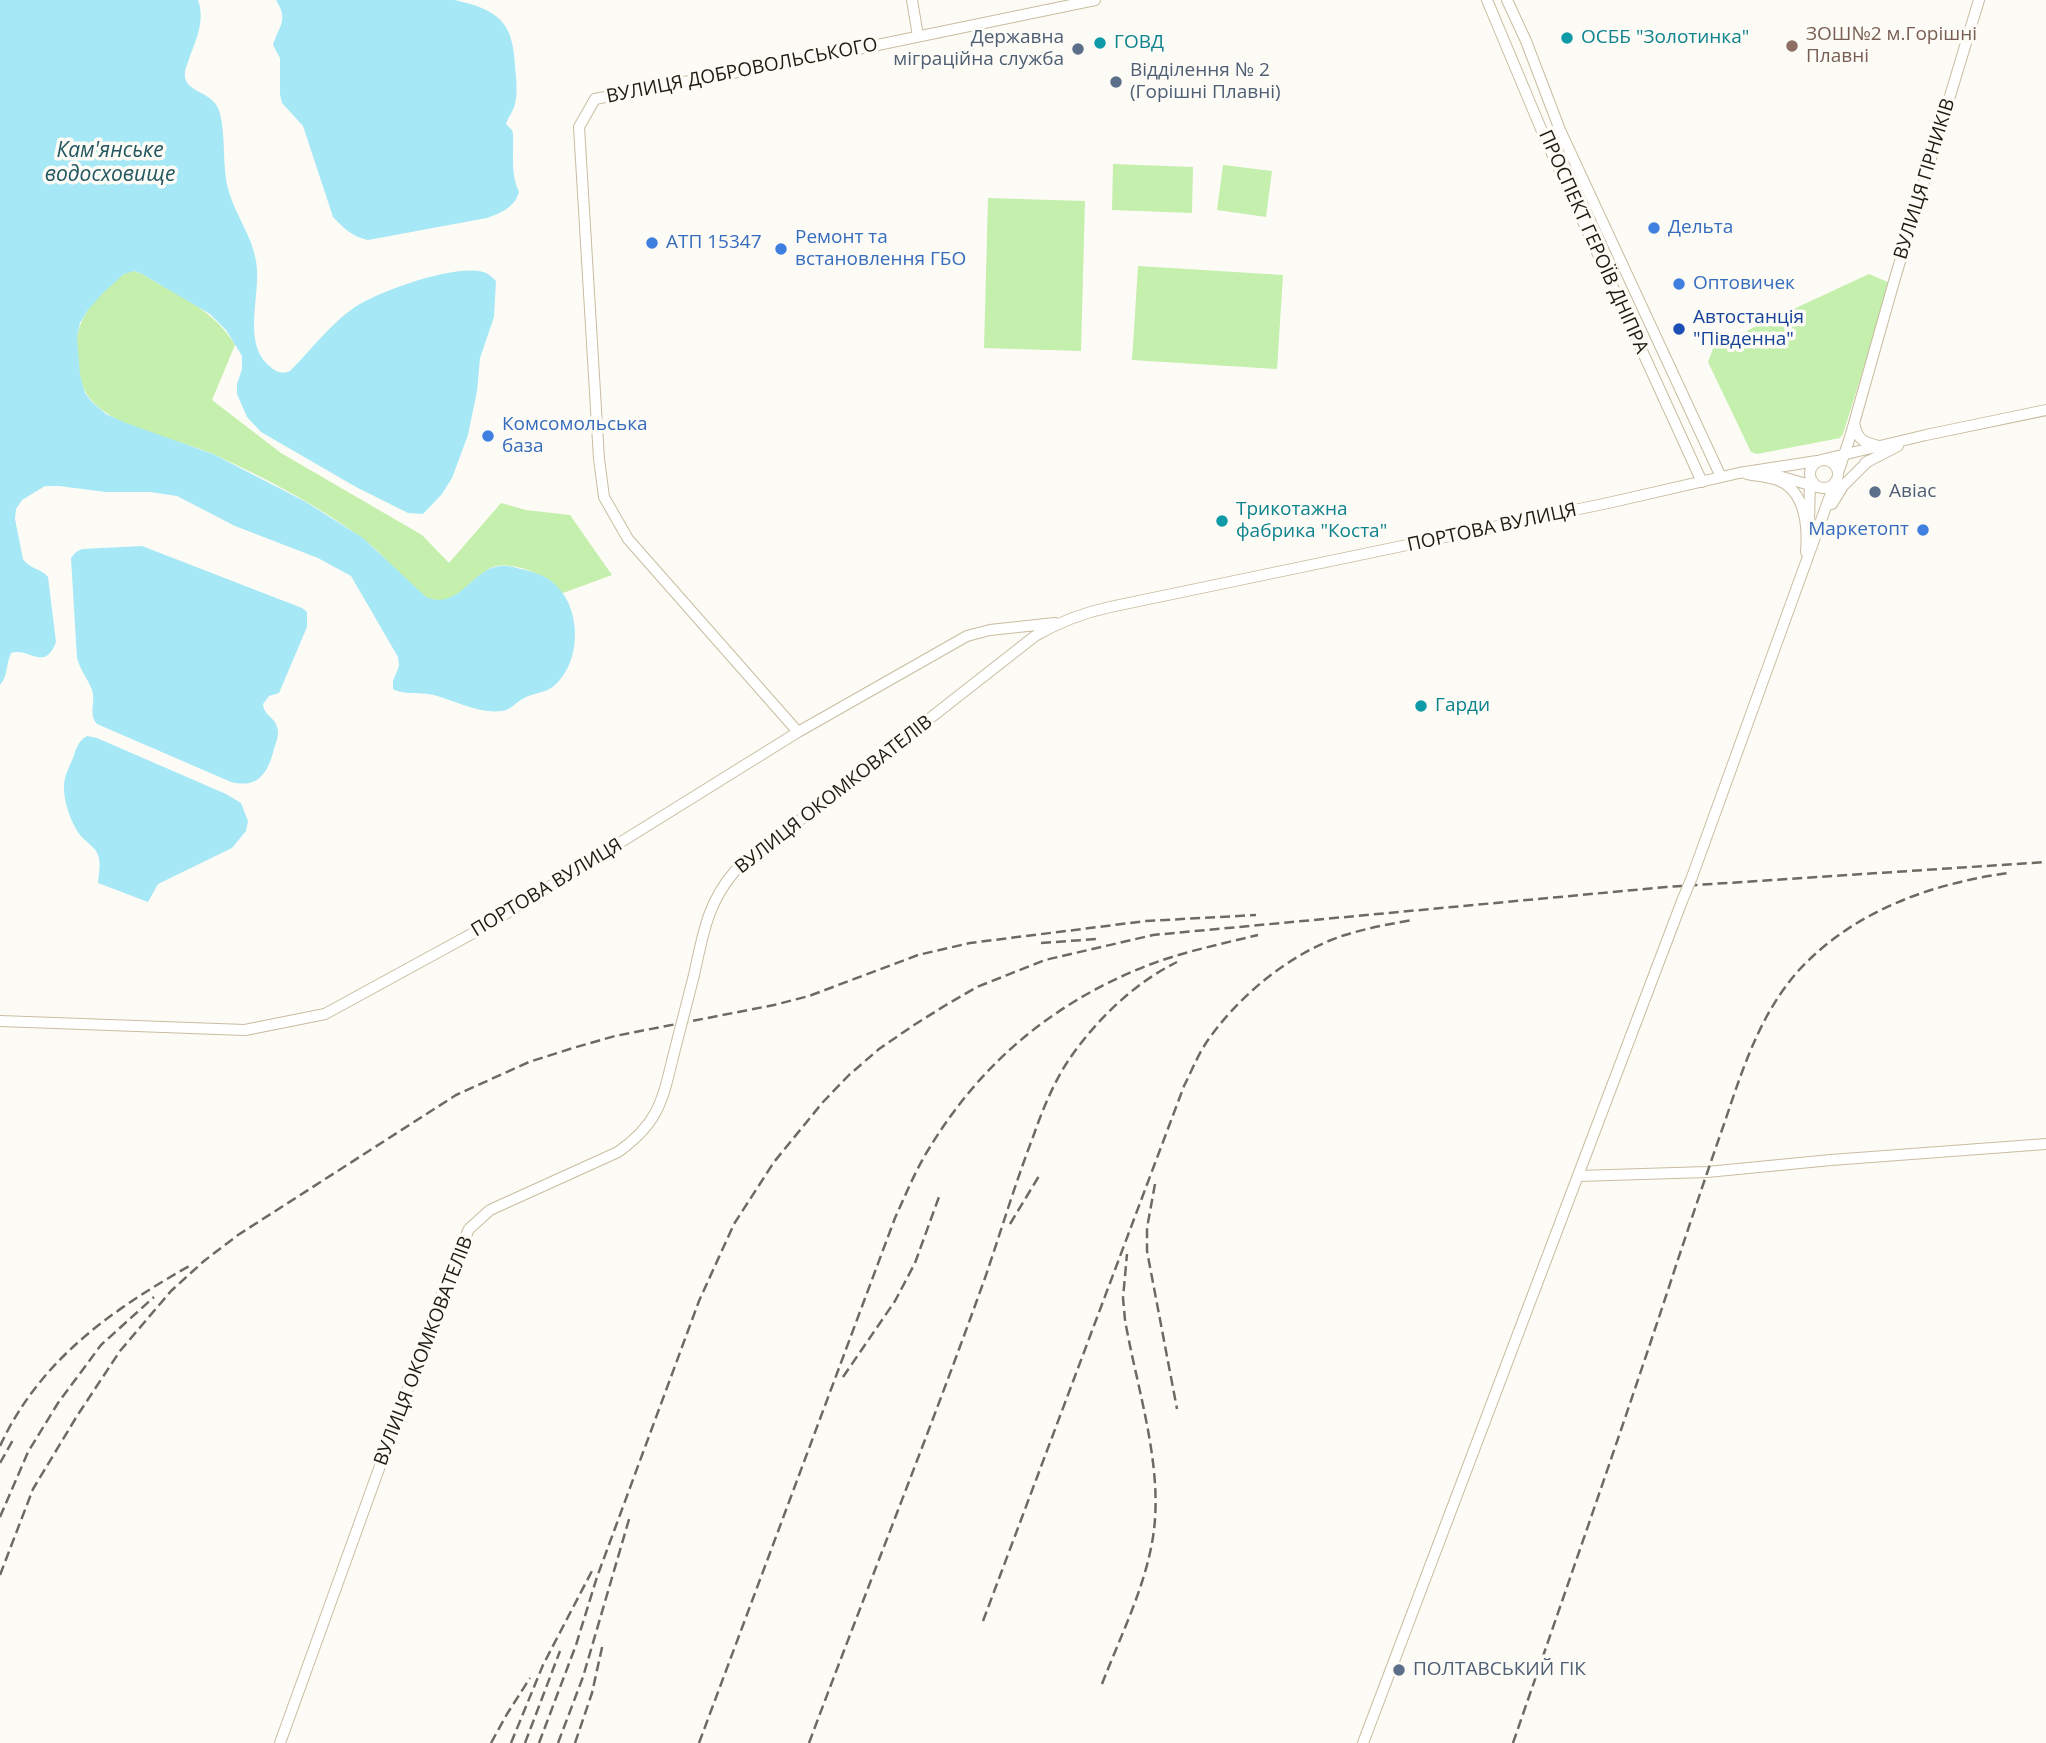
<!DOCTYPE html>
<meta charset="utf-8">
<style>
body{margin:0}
canvas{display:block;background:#fdfbf5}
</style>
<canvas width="2046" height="1743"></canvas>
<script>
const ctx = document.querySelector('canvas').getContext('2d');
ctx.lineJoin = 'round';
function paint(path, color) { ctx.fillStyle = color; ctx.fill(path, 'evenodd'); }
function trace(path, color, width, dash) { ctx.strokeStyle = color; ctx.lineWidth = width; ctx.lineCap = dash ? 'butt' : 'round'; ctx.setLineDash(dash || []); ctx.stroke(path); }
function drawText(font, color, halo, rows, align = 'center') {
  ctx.font = font + ' "Open Sans",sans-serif'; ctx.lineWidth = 7; ctx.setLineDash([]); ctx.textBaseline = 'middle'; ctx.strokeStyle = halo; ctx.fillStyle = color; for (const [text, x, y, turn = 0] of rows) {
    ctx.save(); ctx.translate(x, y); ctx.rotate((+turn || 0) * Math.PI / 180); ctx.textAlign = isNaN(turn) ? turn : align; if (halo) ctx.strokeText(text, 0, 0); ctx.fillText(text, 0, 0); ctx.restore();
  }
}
paint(new Path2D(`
 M1113 164 1193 167 1192 213 1112 210Z
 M1223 165 1272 171 1266 217 1217 210Z
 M988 198 1085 201 1081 351 984 348Z
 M1138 266 1283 275 1277 369 1132 360Z
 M129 271H134L142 274C177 296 212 307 235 345L212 400 281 453 422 535 449 563 501 503 526 510 570 515 612 575 563 593C552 582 542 575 528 570 518 567 506 564 496 566 476 571 456 607 432 600 413 594 389 561 373 547 354 531 333 518 312 505 280 486 246 469 213 454 178 439 117 429 92 401 78 386 77 361 77 341 77 315 108 283 129 271Z
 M1869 274 1890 283 1843 434 1840 438 1757 454 1751 452 1708 362 1714 346Z`), '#c5efac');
paint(new Path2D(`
 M0 0H198C205 19 197 38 190 56 188 63 184 70 185 77 187 92 211 92 218 108 227 130 221 167 229 192 236 216 252 236 256 261 262 292 242 339 267 364 275 371 280 375 290 371 311 350 330 324 355 307 380 291 454 264 483 272 488 273 492 277 496 281L494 317 480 358 477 391 468 435 452 478 442 494 423 514 408 513 356 487 261 432 247 417 237 394V384L242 369V356L226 330 210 314 142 274 134 271 124 274 103 293 88 310 80 323 77 337 80 375 85 393 92 402 106 414 126 423 213 454 306 502 363 538 426 597C458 610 469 574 495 567 504 564 513 567 521 569 531 571 543 575 551 581 582 604 583 661 554 686 545 693 534 693 524 698 516 702 511 710 502 711 480 714 455 701 434 695 422 692 402 695 393 689V681L399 666 398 657 351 576 318 558 235 526 177 496 150 492H106L59 486H45L22 500 16 509 15 519 23 559C29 569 41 568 48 577L56 642C44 673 30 647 11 653 6 664 8 676 0 685Z
 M276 0H455C497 10 513 20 515 66 516 78 518 92 515 104 513 112 508 117 506 124L512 130 513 134C514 154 510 173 519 192 515 207 501 213 487 218L368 240C353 237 343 228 333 217L303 126 282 103 280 95V58L273 45C279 25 289 21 276 0Z
 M142 546 302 608 307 612V627L279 693 269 696 263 704C264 716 274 716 277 727 280 734 276 742 274 749 268 772 259 789 231 782L97 724C88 713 96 703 92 690 88 679 80 670 77 658L71 558 76 552 82 549Z
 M87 736 97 738 226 794 241 803 248 821 246 831 232 848 158 884 148 902 98 883C99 872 102 860 96 851 92 845 85 841 80 835 70 821 61 796 65 778 67 771 70 765 73 758 76 749 78 741 87 736Z`), '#a6e8f6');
const minor = new Path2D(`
 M912 0 918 36
 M1487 0 1544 136 1702 482
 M1507 0 1526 41 1560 130 1721 477
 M1855 426C1857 440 1866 443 1879 446
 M1810 474a14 14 0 1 1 28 0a14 14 0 1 1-28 0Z
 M1821 460 1926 435 2046 410
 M1865 463 1898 446
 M1838 473 1851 434 1895 278 1979 0
 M1747 474C1757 476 1771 477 1780 481 1806 493 1808 528 1806 552
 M1775 475 1817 487
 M1832 504 1843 486 1868 461
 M1809 522 1810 481
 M798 732 628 539 604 497 599 459 579 127 595 99 863 48 1095 0
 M1692 877 1835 482
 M694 975C703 935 707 903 735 871L1035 636C1059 622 1082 613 1110 607L1608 503 1739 473 1817 461
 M0 1021 245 1030 325 1014 486 926 798 732 967 636 990 630 1055 623
 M1578 1176 1707 1172 1831 1160 2046 1144
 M280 1743 450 1272 469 1229 490 1210 618 1152C656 1125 662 1104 672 1061
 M1363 1743 1682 901`);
trace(minor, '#c9bda1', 12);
trace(minor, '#fff', 10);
trace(new Path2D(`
 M1041 943 1097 939
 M1155 1184 1147 1228V1251L1177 1409
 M1010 1224 1039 1176
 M843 1377 895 1301 915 1263 940 1194
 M0 1446C40 1360 110 1311 191 1265
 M0 1463 13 1440
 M0 1517 28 1452 58 1403 101 1345 154 1297
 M0 1575 33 1489 77 1416 120 1351 171 1291 204 1261 238 1235 456 1095 529 1062 573 1048 615 1036 774 1005 809 996 918 955 970 943 1146 921 1256 915
 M983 1621 1184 1086C1191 1072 1197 1057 1206 1043 1237 997 1291 952 1345 935 1367 928 1390 924 1413 920
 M1102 1684C1120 1637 1145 1588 1153 1537 1164 1467 1137 1389 1125 1320L1123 1298 1127 1254
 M491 1743 507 1714 530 1678
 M511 1743 543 1665 593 1569
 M525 1743 560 1651
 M539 1743 576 1645 597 1577 699 1301 734 1224 774 1162 823 1102 849 1075 879 1049 914 1025 946 1005 977 987 1045 960 1153 935 1666 887 2046 862
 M558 1743 583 1677 630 1516
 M575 1743 592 1693 603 1643
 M699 1743 895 1218C906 1194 916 1169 930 1147 982 1062 1053 1003 1146 966 1182 952 1221 944 1258 935
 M809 1743C867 1588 929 1434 985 1278 1001 1231 1015 1184 1033 1137 1042 1111 1053 1084 1068 1061 1095 1021 1134 983 1177 962
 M1513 1743C1564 1595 1616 1447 1665 1299 1684 1241 1703 1184 1723 1127 1742 1071 1759 1015 1799 970 1854 911 1930 884 2008 873`), '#6d6a61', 2.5, [10, 5]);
const minorBridge = new Path2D(`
 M1682 901 1692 877
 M672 1061 694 975`);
trace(minorBridge, '#c9bda1', 12, []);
trace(minorBridge, '#fff', 10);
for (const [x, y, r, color] of [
 [1567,38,7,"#0f9aa8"],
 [1100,43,7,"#0f9aa8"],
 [1792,46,7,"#8d6e63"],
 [1078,49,7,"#5c6f8a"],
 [1116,82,7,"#5c6f8a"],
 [1654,228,7,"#3f7fe0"],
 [652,243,7,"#3f7fe0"],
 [781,249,7,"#3f7fe0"],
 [1679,284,7,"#3f7fe0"],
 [1679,329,7,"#1a4fb4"],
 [488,436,7,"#3f7fe0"],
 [1875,492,7,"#5c6f8a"],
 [1222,521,7,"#0f9aa8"],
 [1923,530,7,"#3f7fe0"],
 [1421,706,7,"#0f9aa8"],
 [1399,1670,7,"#5c6f8a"]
]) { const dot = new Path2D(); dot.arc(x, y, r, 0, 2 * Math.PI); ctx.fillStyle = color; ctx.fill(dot); trace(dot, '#fdfbf5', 2.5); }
drawText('19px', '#785e54', '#fdfbf5', [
 ["ЗОШ№2 м.Горішні",1806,35],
 ["Плавні",1806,57]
], 'left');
drawText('19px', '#4e5e75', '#fdfbf5', [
 ["Державна",1064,38,"right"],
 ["міграційна служба",1064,60,"right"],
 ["Відділення № 2",1130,71],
 ["(Горішні Плавні)",1130,93],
 ["Авіас",1889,492],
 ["ПОЛТАВСЬКИЙ ГІК",1413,1670]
], 'left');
drawText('19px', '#0d838f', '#fdfbf5', [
 ["ОСББ \"Золотинка\"",1581,38],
 ["ГОВД",1114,43],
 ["Трикотажна",1236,510],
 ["фабрика \"Коста\"",1236,532],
 ["Гарди",1435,706]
], 'left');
drawText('19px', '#1f1b10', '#fdfbf5', [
 ["ВУЛИЦЯ ДОБРОВОЛЬСЬКОГО",742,71,-11],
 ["ВУЛИЦЯ ГІРНИКІВ",1925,179,-73],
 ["ПРОСПЕКТ ГЕРОЇВ ДНІПРА",1593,242,66],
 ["ПОРТОВА ВУЛИЦЯ",1492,528,-12],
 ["ВУЛИЦЯ ОКОМКОВАТЕЛІВ",834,795,-38],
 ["ПОРТОВА ВУЛИЦЯ",547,888,-31],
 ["ВУЛИЦЯ ОКОМКОВАТЕЛІВ",424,1351,-69]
]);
drawText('19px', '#366cbe', '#fdfbf5', [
 ["Дельта",1668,228],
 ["Ремонт та",795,238],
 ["встановлення ГБО",795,260],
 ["АТП 15347",666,243],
 ["Оптовичек",1693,284],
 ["Комсомольська",502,425],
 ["база",502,447],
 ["Маркетопт",1909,530,"right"]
], 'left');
drawText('19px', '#164399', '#fdfbf5', [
 ["Автостанція",1693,318],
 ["\"Південна\"",1693,340]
], 'left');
drawText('italic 21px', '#225762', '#fdfbf5', [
 ["Кам'янське",110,151],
 ["водосховище",110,175]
]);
</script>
